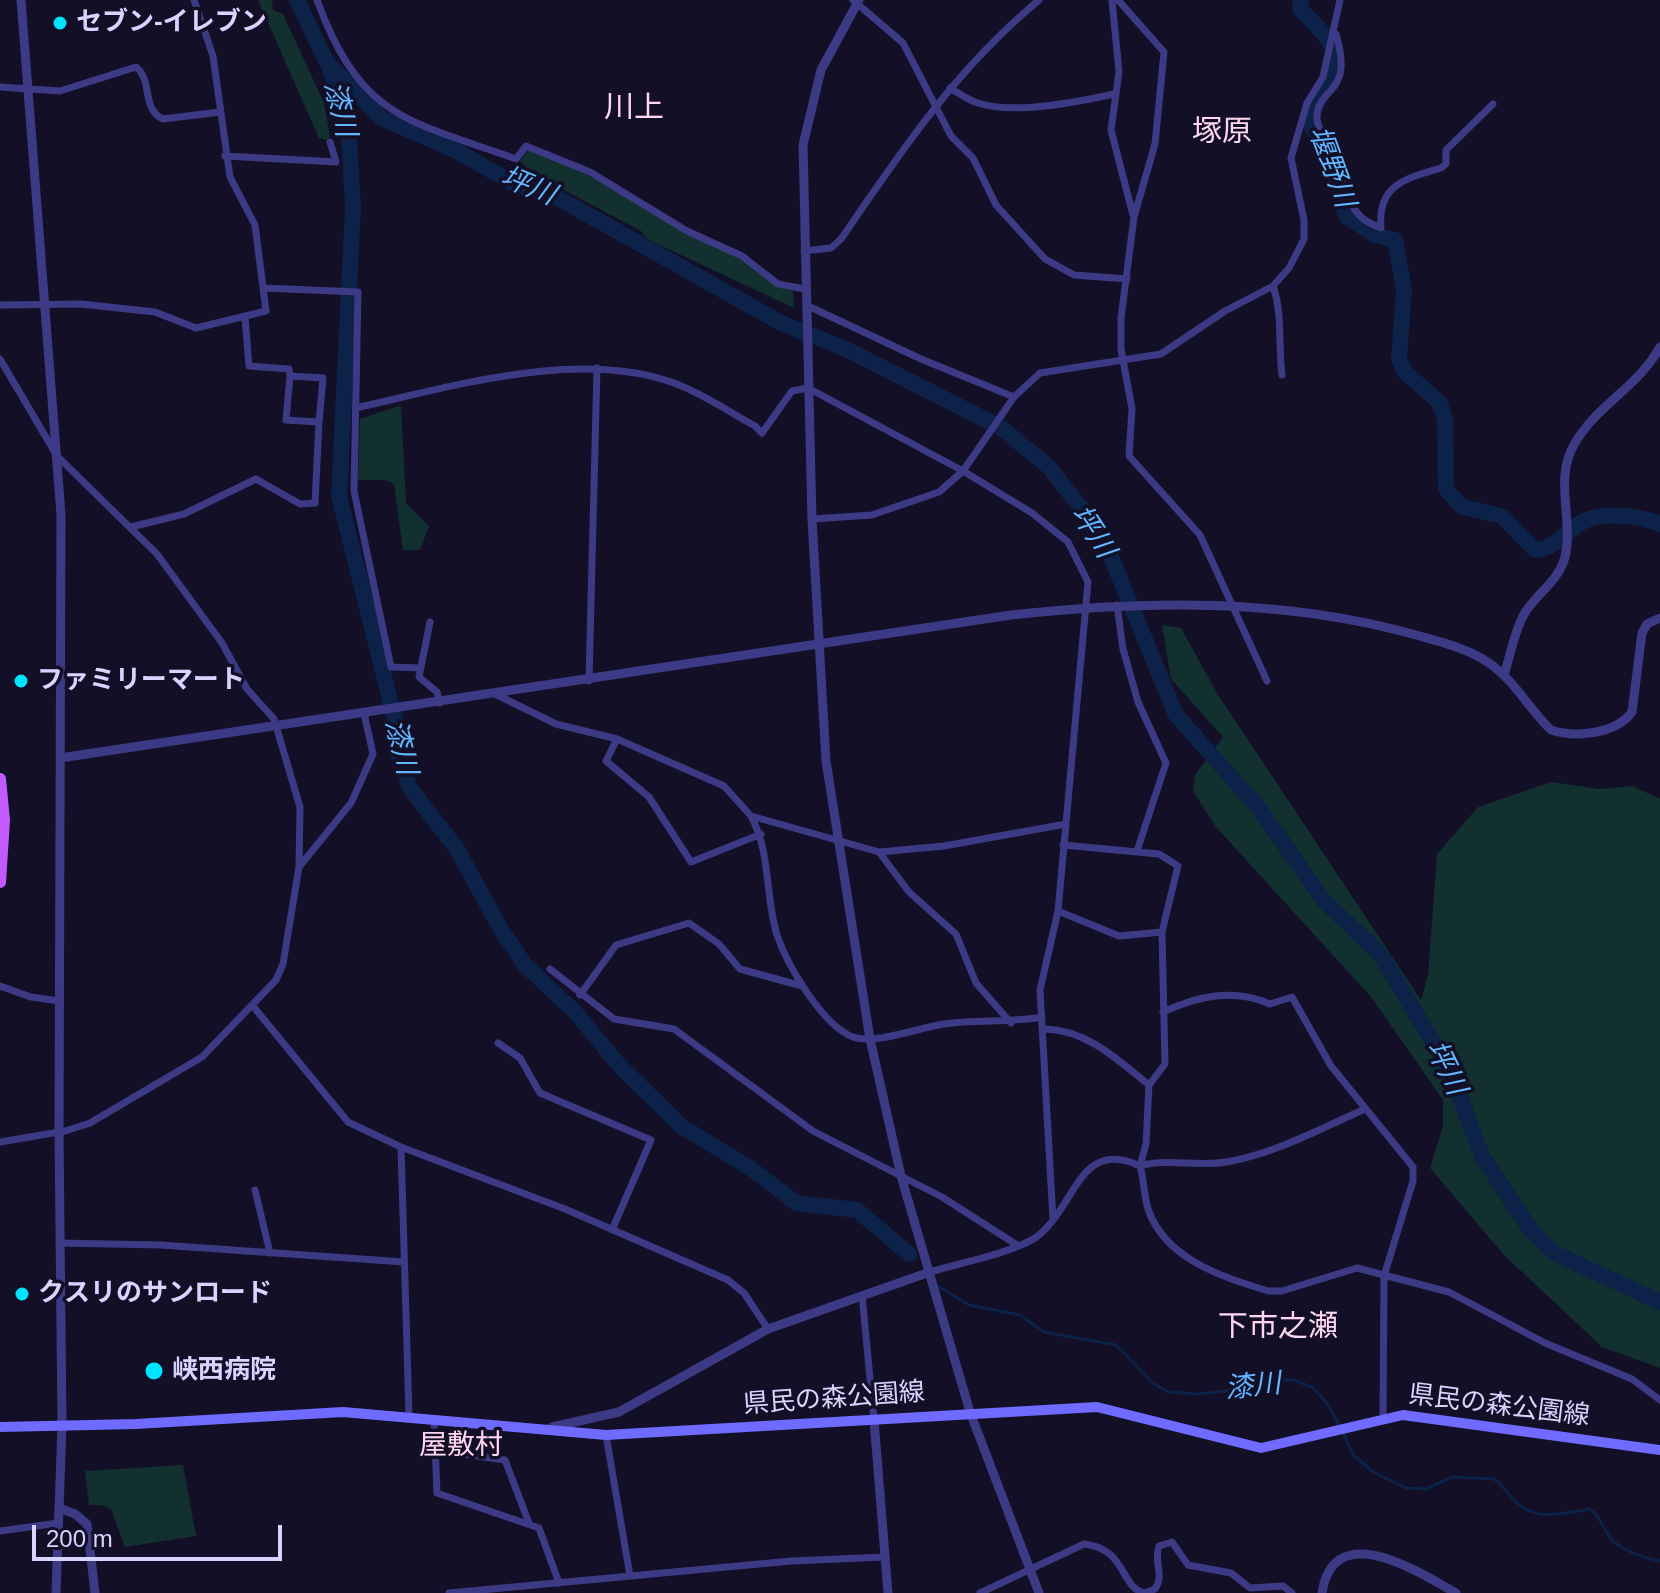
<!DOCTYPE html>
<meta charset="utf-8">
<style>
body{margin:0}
#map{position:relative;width:1660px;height:1593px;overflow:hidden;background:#130f26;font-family:Helvetica,sans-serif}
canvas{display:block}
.scale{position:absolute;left:32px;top:1525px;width:250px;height:36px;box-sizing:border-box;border:4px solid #d9d4ff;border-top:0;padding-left:10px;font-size:24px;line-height:28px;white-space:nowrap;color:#d9d4ff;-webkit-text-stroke:6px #130f26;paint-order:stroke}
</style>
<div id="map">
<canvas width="1660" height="1593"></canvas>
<div class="scale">200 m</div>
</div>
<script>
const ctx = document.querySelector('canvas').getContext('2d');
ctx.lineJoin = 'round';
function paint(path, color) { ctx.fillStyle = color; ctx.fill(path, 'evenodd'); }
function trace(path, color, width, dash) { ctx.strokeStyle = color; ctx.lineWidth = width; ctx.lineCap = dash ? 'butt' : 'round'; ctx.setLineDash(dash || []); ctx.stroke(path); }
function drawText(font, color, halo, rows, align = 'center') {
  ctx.font = font + ' Helvetica,"Noto Sans JP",sans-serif'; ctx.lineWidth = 7; ctx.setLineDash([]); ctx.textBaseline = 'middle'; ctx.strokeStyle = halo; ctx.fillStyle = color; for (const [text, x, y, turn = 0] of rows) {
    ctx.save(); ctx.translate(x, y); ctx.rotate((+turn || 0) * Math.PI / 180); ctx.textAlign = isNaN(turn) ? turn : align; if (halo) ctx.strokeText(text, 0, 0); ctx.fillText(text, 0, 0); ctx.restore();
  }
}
paint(new Path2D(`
 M258 0H272L273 10 283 14 324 103 330 137 326 140 319 138Z
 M529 149C600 178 665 216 731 253 753 265 769 285 793 291L794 308 647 239 641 231 532 173 520 161Z
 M401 405 406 503 429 526 420 550H403L394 484 385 480H358L360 419Z
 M1162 625 1181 628 1218 695 1421 1000 1428 975 1437 854 1478 807 1551 782 1599 789 1633 786 1660 799V1368L1602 1347 1504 1255 1430 1168 1443 1126V1100L1372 998 1216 827 1193 791 1195 775 1223 737 1171 679Z
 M183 1465 196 1536 125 1547 111 1509 101 1505H89L85 1471Z`), '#12302f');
trace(new Path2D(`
 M936 1285 969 1305 1020 1315 1044 1332 1116 1345 1153 1383 1168 1392 1199 1394 1251 1388 1268 1380H1293L1312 1387 1327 1403 1340 1427
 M1343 1433 1354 1456 1375 1473 1406 1488 1426 1489 1452 1477 1494 1479C1503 1485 1508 1495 1516 1502 1536 1522 1565 1513 1589 1509 1600 1515 1601 1525 1608 1535 1617 1549 1644 1558 1660 1561`), '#0c2248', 3);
trace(new Path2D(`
 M297 0 326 61 381 118 457 151 518 186 551 194 781 323 846 349 1000 427 1048 466 1082 509 1109 552 1176 715 1258 807 1324 901 1374 948 1385 962 1450 1070 1482 1156 1530 1229 1554 1253 1660 1302
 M1301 0 1300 9C1325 36 1350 52 1325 89 1318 101 1312 110 1309 123L1331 157 1346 216 1375 235 1395 240 1404 289 1399 359 1405 372 1439 402 1445 419 1446 489 1462 507 1502 516 1535 550C1555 549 1567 530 1584 521 1604 511 1640 516 1660 524
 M330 70 348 123 353 207 339 496 395 720 398 755 410 788 457 849 500 928 525 965 575 1012 619 1065 681 1126 750 1168 796 1203 857 1210 909 1254`), '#0c2248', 16);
trace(new Path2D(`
 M317 0C361 119 407 120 516 159L526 146 590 172 687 231 742 256 778 284 805 289
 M853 0 903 43 951 136 973 158 996 205 1045 259 1074 275 1127 279
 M1112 0 1119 72 1111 130 1133 215
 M1118 0 1164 52 1155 144 1134 217 1121 318V349L1132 409 1129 456 1200 535 1267 681
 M1336 34C1355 98 1316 85 1317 119 1317 128 1327 138 1331 147 1342 168 1343 198 1360 216 1366 222 1373 225 1381 228 1377 185 1406 178 1441 168L1446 164V150L1493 104
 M0 87 60 91 136 67C153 80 141 109 163 119L220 112
 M950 88C959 93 968 100 978 103 1014 115 1077 102 1114 94
 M225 156 336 162 330 142
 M804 251 831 248 841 239C902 150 955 70 1039 0
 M1273 286C1283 315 1278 345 1282 375
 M263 288 358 292 354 491 391 667 420 668
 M0 305 81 304 155 312 196 328 266 311 255 225 230 177 213 56 194 0
 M806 305 921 359 1014 397
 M245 317 249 366 289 369 290 376 323 378 319 422
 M0 359 57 456 157 554 222 643 247 689 274 719 300 807 299 867
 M355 408C452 387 577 348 674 383 702 393 729 412 755 426L762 433 792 391 808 388 963 471 1032 513 1068 542 1088 582 1058 911 1040 990 1053 1220
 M812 519 872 515 939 492 963 471 1014 397 1040 373 1161 354 1225 311 1273 286 1289 268 1304 239V220L1291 158 1307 103 1323 77 1340 0
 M131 527 184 514 256 479 300 504 315 503 319 422 286 420 290 376
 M1117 605 1123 649 1138 702 1166 763 1137 851
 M430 622 419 677 437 692 440 703
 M589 681 597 368
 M497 695 556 724 617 739 724 786 751 816 879 852 944 846 1066 824
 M617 739 606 761 649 797 691 862 761 834
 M751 816C771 853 765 896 777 935 787 965 823 1026 853 1037 875 1045 921 1027 944 1024 977 1019 1009 1023 1042 1017
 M1063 845 1159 854 1178 866 1162 932 1165 1064 1149 1085 1146 1144 1140 1166C1168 1158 1198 1167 1226 1162 1274 1154 1320 1129 1365 1109
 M879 852 909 892 956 934 976 983 1011 1023
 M1058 911 1119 936 1162 932
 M550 969 614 1019 674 1029 813 1131 942 1197 1017 1245
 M0 986 31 997 59 1001
 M580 995 616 945 689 923 719 944 740 969 802 986
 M252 1005 348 1122 401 1147 565 1209 728 1280 744 1293 768 1329
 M1163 1012C1198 996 1233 988 1270 1004L1292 997 1331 1066 1413 1167V1181L1384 1276 1383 1417
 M1045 1029C1087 1030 1118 1060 1149 1085
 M498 1043 520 1058 540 1093 651 1140 612 1230
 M0 1142 65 1131 90 1123 202 1057 276 980 283 964 299 867 351 803 373 754 364 713
 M401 1147 409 1415
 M255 1190 270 1253
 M59 1243 161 1245 404 1262
 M927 1273C955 1264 1012 1253 1035 1238 1075 1211 1078 1136 1140 1166 1144 1180 1144 1196 1148 1209 1165 1259 1222 1277 1268 1291H1282L1357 1268 1449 1292 1545 1343 1632 1379 1660 1400
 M862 1295 874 1420
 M434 1419 437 1493 539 1528 559 1583
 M606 1435 630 1576
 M436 1450 505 1460 529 1523
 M0 1531 58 1523
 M449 1593 791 1561 885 1557
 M980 1593 1084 1544C1127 1549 1120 1587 1144 1593
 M1145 1593 1155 1589C1165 1575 1153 1561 1159 1546L1172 1542 1188 1565 1231 1573 1250 1588 1283 1586 1292 1593`), '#3d3a85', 7);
trace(new Path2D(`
 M21 0 61 515 59 1131 62 1426 56 1593
 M859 0 821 70 803 145 812 519 826 761 870 1039 901 1176 970 1412 1039 1593
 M1504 675C1510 656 1514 634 1523 616 1535 594 1558 583 1565 557 1574 519 1553 479 1575 443 1597 405 1639 386 1660 347
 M60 758 1011 615C1145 600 1284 598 1416 635 1441 642 1467 648 1489 663 1515 681 1529 709 1551 730 1576 738 1616 734 1632 712L1642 633 1647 624 1660 618
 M874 1420 888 1593
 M552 1427 619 1412 768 1329 927 1273
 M59 1508 75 1514 87 1524 95 1593
 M1322 1593C1334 1516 1420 1573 1456 1593`), '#3d3a85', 9);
trace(new Path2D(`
 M0 1427 136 1424 343 1412 606 1435 1097 1407 1261 1448 1403 1415 1660 1450`), '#6f6bff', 10);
trace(new Path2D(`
 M0 779 4 820 0 882`), '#c25bff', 12);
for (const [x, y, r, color] of [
 [60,23,8,"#00e5ff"],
 [21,681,8,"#00e5ff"],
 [22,1294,8,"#00e5ff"],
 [154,1371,10,"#00e5ff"]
]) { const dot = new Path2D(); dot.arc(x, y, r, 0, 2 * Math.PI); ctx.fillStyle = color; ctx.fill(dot); trace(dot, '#130f26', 3); }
drawText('bold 26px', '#d9d4ff', '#130f26', [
 ["セブン-イレブン",76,23],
 ["ファミリーマート",37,681],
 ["クスリのサンロード",38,1294],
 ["峡西病院",172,1371]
], 'left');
drawText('26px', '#d9d4ff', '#130f26', [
 ["県民の森公園線",834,1399,-4],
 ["県民の森公園線",1499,1406,7]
]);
drawText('italic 28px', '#62b6ff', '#130f26', [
 ["漆川",339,109,76],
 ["堰野川",1331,167,70],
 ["坪川",528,187,22],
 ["坪川",1092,532,57],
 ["漆川",400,747,76],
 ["坪川",1445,1068,64],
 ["漆川",1253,1387,-6]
]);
drawText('28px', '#ffd6f0', '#130f26', [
 ["屋敷村",461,1446]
]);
drawText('30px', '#ffd6f0', '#130f26', [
 ["川上",634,109],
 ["塚原",1222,133],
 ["下市之瀬",1278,1328]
]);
</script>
